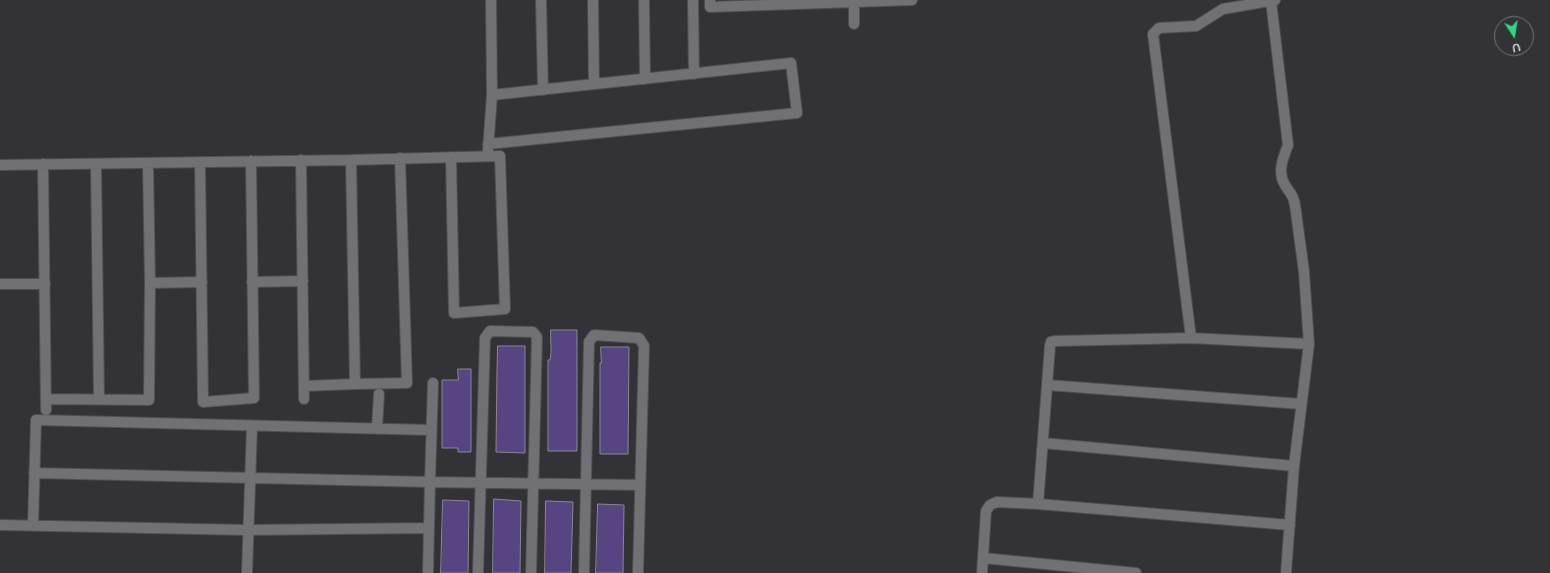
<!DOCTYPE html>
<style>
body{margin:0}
#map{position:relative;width:1550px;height:573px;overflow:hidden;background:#333337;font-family:Raleway,sans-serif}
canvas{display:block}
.north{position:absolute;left:1494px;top:16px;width:40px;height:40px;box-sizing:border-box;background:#333337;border:1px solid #757579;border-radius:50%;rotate:168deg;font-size:11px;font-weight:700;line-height:16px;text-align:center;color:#d8d8db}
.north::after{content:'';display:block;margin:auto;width:14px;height:18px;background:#2ed883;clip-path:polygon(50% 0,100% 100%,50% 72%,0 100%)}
</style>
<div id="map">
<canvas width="1550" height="573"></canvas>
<div class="north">U</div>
</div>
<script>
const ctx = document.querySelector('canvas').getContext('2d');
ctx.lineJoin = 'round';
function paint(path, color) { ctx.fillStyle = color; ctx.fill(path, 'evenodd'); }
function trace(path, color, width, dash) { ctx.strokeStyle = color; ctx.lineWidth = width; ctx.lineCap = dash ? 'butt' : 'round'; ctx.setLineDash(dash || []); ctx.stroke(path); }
const building = new Path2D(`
 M551 330H577V451H548V360H550L551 353Z
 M498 346H525V453L496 452 497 370Z
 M601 347H629L628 454H600V363H601Z
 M458 369H471V452H458V448H442V380H458Z
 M494 499 521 501 520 573H493Z
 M443 500 469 501 468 573H441Z
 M546 501 573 502 571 573H545Z
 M598 504 624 505 623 573H596Z`);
paint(building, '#564483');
trace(building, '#88888c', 1);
const minor = new Path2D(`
 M541 0 543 90
 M593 0 594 84
 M644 0 645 79
 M693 0 694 74
 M710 0V7L912 0
 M854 0V24
 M1271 1 1288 145C1283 158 1277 172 1285 185 1290 194 1293 193 1295 205L1304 272 1309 344 1294 466 1286 573
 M488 144 797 113 791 63 492 95
 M488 150 492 95 491 0
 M301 160 304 399
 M351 160 500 156 505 309 454 313 451 157
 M200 162 203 402 254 398 251 161
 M43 164 46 410
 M96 164 99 399
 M0 165 351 160 355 384 304 386
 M252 282 303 281
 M150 283 202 282
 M0 284H45
 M1191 338 1153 34 1159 28 1196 26 1223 9 1275 0
 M355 384 407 383 400 158
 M1047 385 1301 404
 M46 399 149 400 150 283 148 163
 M377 429 379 394
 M1043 443 1294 466
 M34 473 430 482 433 383
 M1038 504 1050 346 1051 342 1056 341 1191 338 1309 344
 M0 525 248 530 429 528
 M33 526 36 420 431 430
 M983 558 1136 573
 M247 573 252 426
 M428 573 430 482 640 485
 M478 573 485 338 490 331 533 332 537 337 531 573
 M584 573 589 342 594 335 639 338 644 346 638 573
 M982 573 986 511 990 505 997 502 1038 504 1290 525`);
trace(minor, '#505053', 12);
trace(minor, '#717075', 10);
</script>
